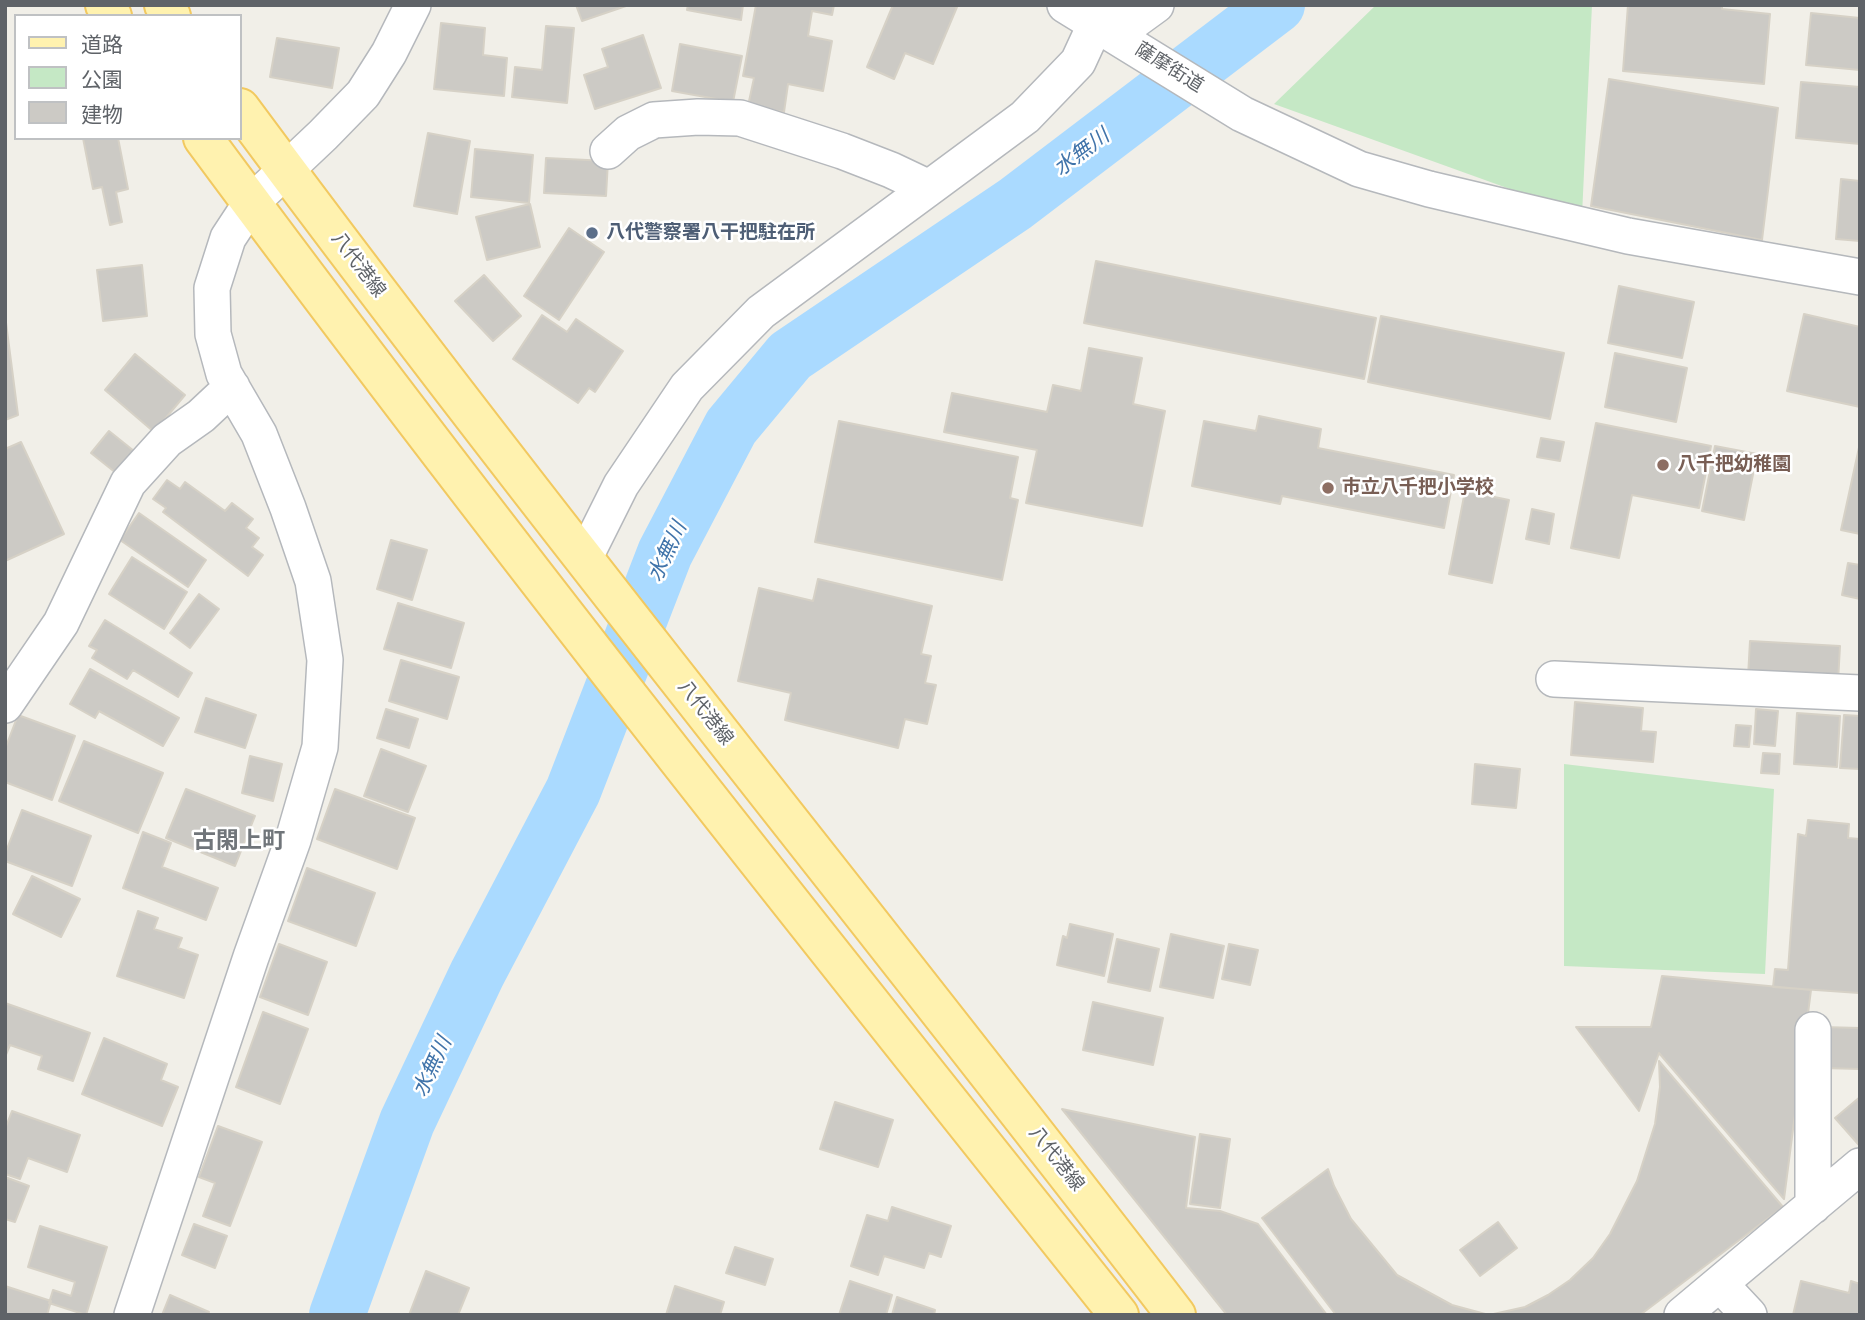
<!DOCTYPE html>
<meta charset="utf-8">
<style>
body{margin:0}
#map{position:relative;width:1865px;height:1320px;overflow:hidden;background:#f1efe8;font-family:"Space Grotesk","Noto Sans JP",sans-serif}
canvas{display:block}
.frame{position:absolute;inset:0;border:7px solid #5f6368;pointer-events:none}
.legend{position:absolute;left:14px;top:14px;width:228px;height:126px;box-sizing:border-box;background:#fff;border:2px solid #bfc1c3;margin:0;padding:9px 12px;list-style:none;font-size:21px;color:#5f6368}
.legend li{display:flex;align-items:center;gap:14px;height:35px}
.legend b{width:35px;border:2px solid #bfc1c3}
</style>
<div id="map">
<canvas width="1865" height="1320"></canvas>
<div class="frame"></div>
<ul class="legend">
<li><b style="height:9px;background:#fff2af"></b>道路</li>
<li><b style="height:19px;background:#c5e8c5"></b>公園</li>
<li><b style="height:19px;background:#cccac5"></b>建物</li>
</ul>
</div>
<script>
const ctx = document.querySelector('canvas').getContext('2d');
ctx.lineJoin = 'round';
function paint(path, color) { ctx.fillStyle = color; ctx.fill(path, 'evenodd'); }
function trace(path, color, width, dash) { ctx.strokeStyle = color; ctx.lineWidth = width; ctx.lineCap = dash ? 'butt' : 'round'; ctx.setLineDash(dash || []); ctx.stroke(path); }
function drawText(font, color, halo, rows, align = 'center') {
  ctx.font = font + ' "Space Grotesk","Noto Sans JP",sans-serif'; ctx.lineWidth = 5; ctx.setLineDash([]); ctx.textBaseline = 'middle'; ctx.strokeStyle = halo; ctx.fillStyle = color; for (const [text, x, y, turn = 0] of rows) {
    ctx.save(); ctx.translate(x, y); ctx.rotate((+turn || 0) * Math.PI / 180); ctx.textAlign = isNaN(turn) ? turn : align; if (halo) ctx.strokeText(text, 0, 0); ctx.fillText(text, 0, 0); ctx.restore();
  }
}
paint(new Path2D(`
 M1376 5H1592L1582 215 1274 104Z
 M1564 764 1774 789 1765 974 1564 966Z`), '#c5e8c5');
trace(new Path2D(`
 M337 1315 407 1122 477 974 573 791 665 553 731 427 790 356 1015 204 1277 5`), '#aadaff', 56);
const building = new Path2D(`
 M576 5H629L582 21Z
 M688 5H743L741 20 687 10Z
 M756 5H834L832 15 812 11 808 36 832 41 823 91 788 84 784 112 748 106 754 78 743 76Z
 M893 5H952L957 7 933 64 905 53 894 79 867 67Z
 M1628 5H1722V9L1770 14 1764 84 1623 71Z
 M1811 13 1860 18V70L1806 65Z
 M441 23 485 28 483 55 507 58 504 96 434 89Z
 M546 26 574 28 567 103 512 97 515 67 542 70Z
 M643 35 661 88 595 109 584 75 608 67 602 49Z
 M277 38 339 48 332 88 270 77Z
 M680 44 742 56 733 102 672 91Z
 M1609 79 1778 108 1762 240 1591 206Z
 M1801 82 1860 87V144L1796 138Z
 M428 133 470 141 457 214 414 206Z
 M83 138H118L128 189 116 192 122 222 110 225 102 187 93 189Z
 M475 149 533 155 529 203 471 197Z
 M546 158 608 161 606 196 544 193Z
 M1841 179 1860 181V241L1836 239Z
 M530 204 540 247 487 260 476 217Z
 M569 228 604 252 559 320 524 296Z
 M1096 261 1376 318 1364 379 1084 323Z
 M142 265 147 316 103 321 97 270Z
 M484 275 521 316 493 341 455 301Z
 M1619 286 1694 302 1682 358 1608 343Z
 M1804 314 1860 327V407L1787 391Z
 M5 315 18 415 5 420Z
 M542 315 567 332 576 319 623 351 595 392 589 388 578 403 513 359Z
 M1381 316 1564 353 1550 419 1368 382Z
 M1089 348 1142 358 1133 404 1165 411 1142 526 1026 503 1037 450 944 432 952 393 1047 412 1053 385 1081 391Z
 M1615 353 1687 368 1676 422 1605 407Z
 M135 354 185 395 154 432 105 390Z
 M1259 416 1321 429 1318 448 1454 475 1444 528 1282 496 1280 504 1192 486 1204 421 1256 431Z
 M839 421 1018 457 1010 498 1018 500 1002 580 815 542Z
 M1596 423 1711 446 1699 508 1632 495 1619 558 1571 548Z
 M109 431 139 455 121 477 91 453Z
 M1541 438 1564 442 1560 461 1537 457Z
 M21 442 64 534 5 561V449Z
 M1860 443V534L1841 530Z
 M1715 446 1757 454 1744 520 1702 511Z
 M167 480 180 489 185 482 225 511 232 503 253 519 246 528 259 538 252 547 263 555 248 576 163 512 166 508 153 499Z
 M1465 491 1509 500 1492 583 1449 574Z
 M1532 509 1554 514 1549 544 1526 539Z
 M139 513 206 560 188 587 120 540Z
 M391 540 427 550 412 600 377 589Z
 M132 557 187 592 164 629 109 594Z
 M1848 563 1860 565V599L1842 595Z
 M818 579 932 606 921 654 931 656 925 683 936 685 927 724 905 719 898 748 785 720 791 693 738 681 759 588 813 601Z
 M199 594 219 609 190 648 170 633Z
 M398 603 464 623 451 668 384 649Z
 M105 620 192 673 178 697 133 670 127 679 92 658 97 650 89 646Z
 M1750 641 1840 646 1838 682 1748 677Z
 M401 660 459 677 447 719 389 701Z
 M90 669 179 718 163 746 99 711 95 718 70 704Z
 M206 698 256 715 245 748 195 732Z
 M1575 702 1643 708 1641 731 1656 732 1653 762 1571 755Z
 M386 709 418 719 409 748 377 738Z
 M1756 709 1778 711 1775 746 1754 744Z
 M1797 713 1840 716 1837 767 1794 764Z
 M18 715 75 736 52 800 5 782V749Z
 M1844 715 1860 716V769L1840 768Z
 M1736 725 1751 726 1749 747 1734 746Z
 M84 741 163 773 138 833 59 801Z
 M381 749 426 766 408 812 364 796Z
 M1763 753 1780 754 1779 774 1761 773Z
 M250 756 282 764 273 801 242 793Z
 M1475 764 1520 769 1516 808 1472 804Z
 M186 789 255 816 235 866 166 838Z
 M335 789 415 818 397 869 317 839Z
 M22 810 91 836 72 886 5 861V854Z
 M1808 820 1849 824 1848 838 1860 839 1859 993 1773 987 1775 969 1788 970 1798 834 1806 836Z
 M143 832 171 843 162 867 218 888 206 920 123 888Z
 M307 868 375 893 356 946 288 921Z
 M32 876 80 899 61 937 13 914Z
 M138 911 158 918 154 929 182 938 178 948 198 955 184 998 117 976Z
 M1070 924 1113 934 1104 976 1057 965 1063 936 1067 938Z
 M1171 934 1224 946 1213 998 1160 987Z
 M1117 939 1159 949 1150 991 1108 982Z
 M279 944 327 962 308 1015 260 997Z
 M1229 944 1258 950 1250 985 1222 979Z
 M1662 976 1811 990 1784 1199 1659 1053 1639 1111 1576 1027H1651Z
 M1093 1002 1163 1018 1153 1065 1083 1050Z
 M5 1003 90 1033 73 1081 38 1069 42 1056 10 1045 5 1057Z
 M263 1012 308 1029 280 1104 236 1087Z
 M1822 1027 1860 1028V1069L1822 1068Z
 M104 1038 167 1064 161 1080 178 1087 162 1126 82 1094Z
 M1659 1061 1783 1207 1640 1315H1489L1525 1307 1548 1295 1570 1280 1593 1258 1610 1234 1637 1181 1655 1124 1660 1087Z
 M1860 1097V1142L1858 1144 1835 1118Z
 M835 1102 893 1120 878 1167 820 1149Z
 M1062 1109 1195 1137 1186 1208 1220 1211 1258 1224 1327 1315H1227Z
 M12 1111 80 1135 67 1172 28 1158 20 1179 5 1174V1129Z
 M218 1126 262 1142 230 1226 203 1216 215 1183 199 1177Z
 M1200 1134 1230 1139 1220 1208 1190 1204Z
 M1328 1169 1334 1186 1351 1219 1397 1275 1452 1305 1489 1315H1336L1262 1218Z
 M5 1177 29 1186 15 1222 5 1219Z
 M892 1207 951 1226 941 1257 929 1253 924 1268 884 1256 878 1275 851 1266 867 1215 888 1221Z
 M1498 1222 1517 1248 1480 1276 1460 1250Z
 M194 1224 227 1236 215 1268 182 1255Z
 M40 1226 107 1247 86 1315 49 1303 53 1290 71 1296 75 1282 28 1267Z
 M735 1247 773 1259 765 1285 726 1273Z
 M426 1271 469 1288 458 1315H409Z
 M850 1281 892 1295 886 1315H839Z
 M1801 1281 1849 1293 1851 1281 1860 1284V1315H1793Z
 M5 1286 51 1301 47 1315H5Z
 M675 1286 724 1302 720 1315H666Z
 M170 1295 209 1312 208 1315H162Z
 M897 1297 935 1310 934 1315H892Z`);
paint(building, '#cccac5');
trace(building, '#d6d1c6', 2);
const minor = new Path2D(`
 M1065 5 1242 114 1359 169 1429 189 1628 236 1860 277
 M1096 23 1134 21 1156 5
 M929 188 1025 117 1078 62 1096 23
 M584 559 621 485 687 387 761 312 929 188 891 170 842 151 740 118 698 117 654 120 628 133 608 151
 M1554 679 1860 693
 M5 705 61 623 128 483 167 440 201 416 232 387
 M1813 1206V1030
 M1720 1284 1749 1315
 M132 1315 251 957 293 840 320 747 325 660 313 581 288 508 259 434 224 374 213 334 212 288 228 238 251 203 323 135 363 94 389 53 413 5
 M1682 1315 1860 1166`);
const major = new Path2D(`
 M105 5 112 16
 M164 5 171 16
 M240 108C543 517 865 911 1176 1315
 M203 138C499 538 809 927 1119 1315`);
trace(minor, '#b5b8bc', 38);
trace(major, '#f2c960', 42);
trace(minor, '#fff', 35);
trace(major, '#fff2af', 38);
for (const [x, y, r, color] of [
 [592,233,7,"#5c6f8a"],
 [1663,465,7,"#8d6e63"],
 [1328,488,7,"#8d6e63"]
]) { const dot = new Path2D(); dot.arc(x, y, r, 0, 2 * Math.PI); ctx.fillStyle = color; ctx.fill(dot); trace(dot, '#fff', 2.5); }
drawText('19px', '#5f6368', '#fff', [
 ["薩摩街道",1169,68,32],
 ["八代港線",358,265,53],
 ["八代港線",705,713,52],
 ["八代港線",1056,1159,52]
]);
drawText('bold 19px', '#4e5e75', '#fff', [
 ["八代警察署八干把駐在所",606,233]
], 'left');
drawText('bold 19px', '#785e54', '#fff', [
 ["八千把幼稚園",1677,465],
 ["市立八千把小学校",1342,488]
], 'left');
drawText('italic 21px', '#4174aa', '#fff', [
 ["水無川",1082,153,-37],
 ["水無川",668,552,-65],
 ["水無川",433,1067,-65]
]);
drawText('bold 23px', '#70757a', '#fff', [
 ["古閑上町",239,842]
]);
</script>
